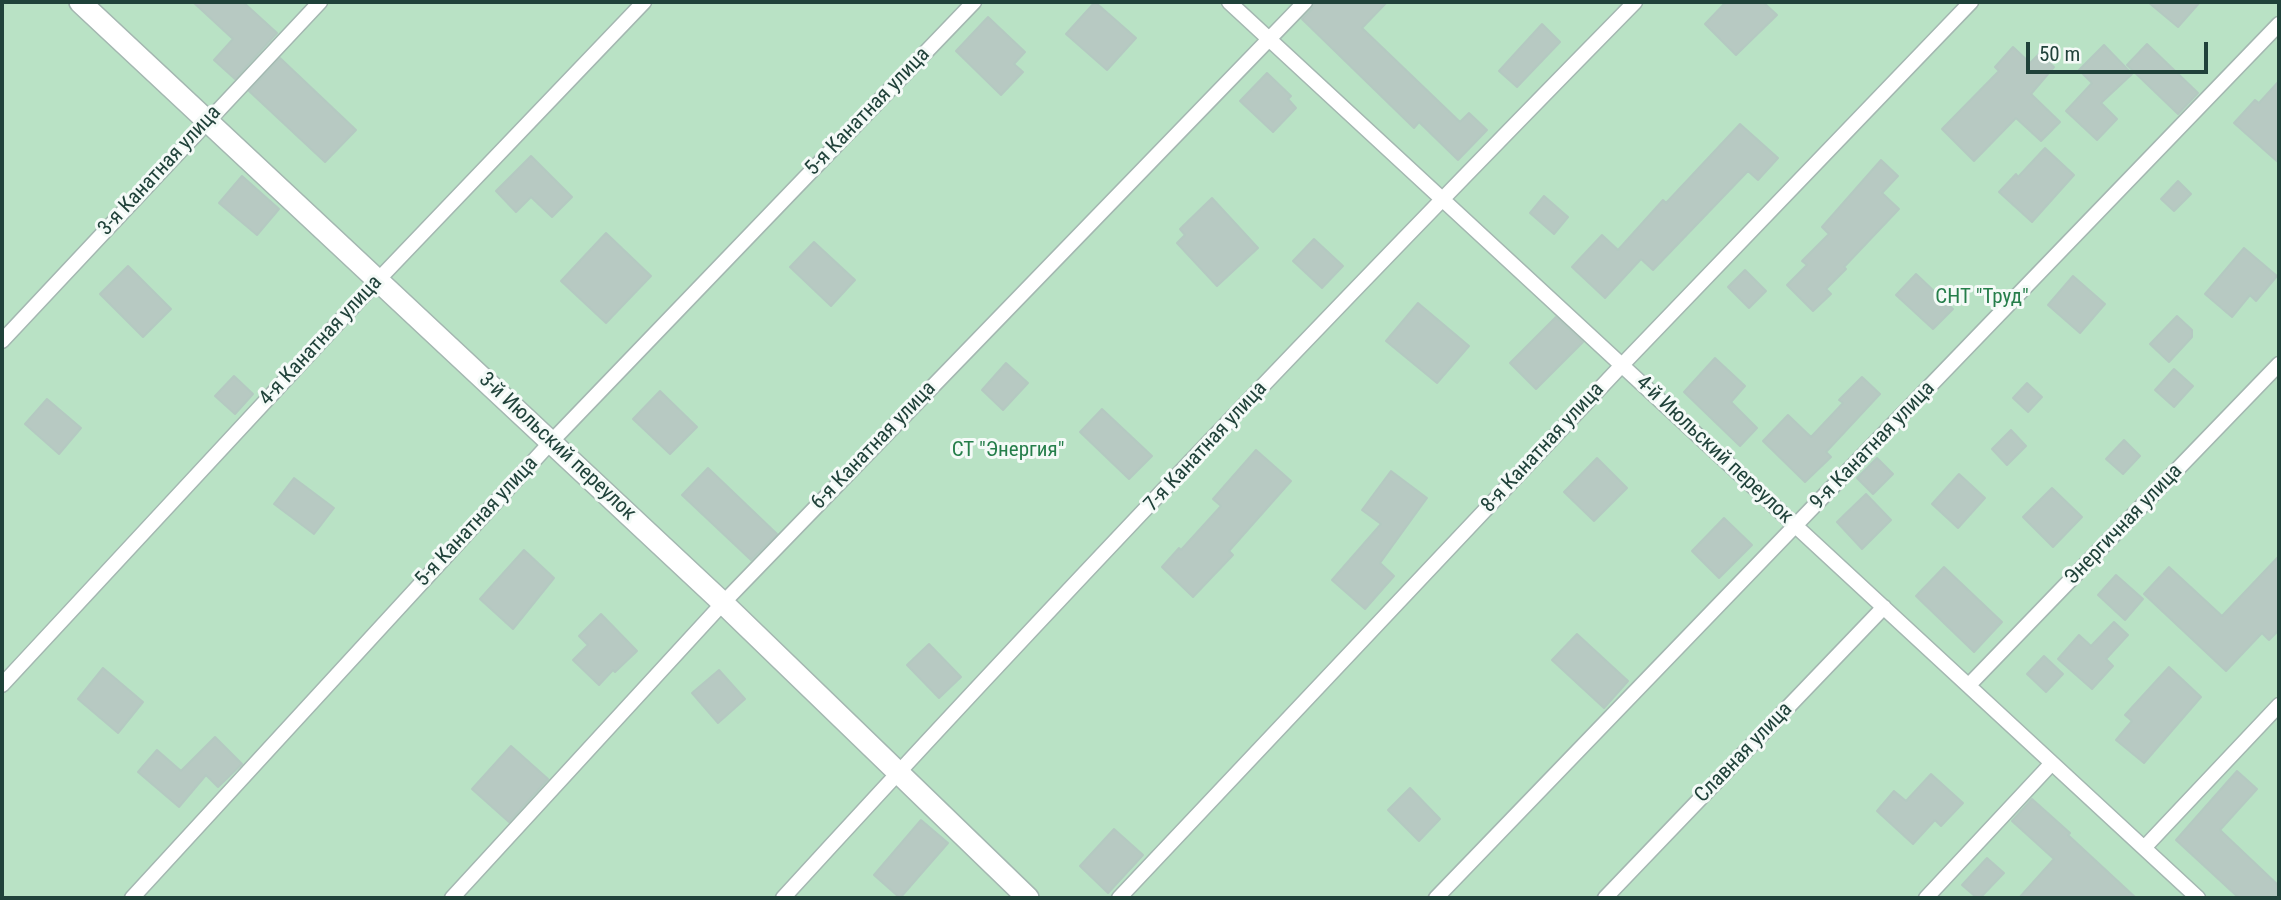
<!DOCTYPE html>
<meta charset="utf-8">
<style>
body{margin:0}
#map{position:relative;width:2281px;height:900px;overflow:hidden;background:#e2eee9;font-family:"Roboto Condensed",sans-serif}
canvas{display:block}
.frame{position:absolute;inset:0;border:4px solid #20423a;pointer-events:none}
.scale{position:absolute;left:2026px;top:42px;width:182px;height:32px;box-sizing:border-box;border:4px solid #20423a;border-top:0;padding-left:9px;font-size:21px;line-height:24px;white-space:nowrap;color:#20423a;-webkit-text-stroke:5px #f4faf7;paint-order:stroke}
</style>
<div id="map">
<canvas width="2281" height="900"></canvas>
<div class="frame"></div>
<div class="scale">50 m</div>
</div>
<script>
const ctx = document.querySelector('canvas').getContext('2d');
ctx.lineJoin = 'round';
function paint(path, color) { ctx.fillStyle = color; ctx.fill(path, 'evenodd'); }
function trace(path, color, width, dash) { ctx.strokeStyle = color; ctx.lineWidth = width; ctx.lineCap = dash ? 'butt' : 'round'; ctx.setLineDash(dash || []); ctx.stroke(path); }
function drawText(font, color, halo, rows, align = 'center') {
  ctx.font = font + ' "Roboto Condensed",sans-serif'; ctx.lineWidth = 6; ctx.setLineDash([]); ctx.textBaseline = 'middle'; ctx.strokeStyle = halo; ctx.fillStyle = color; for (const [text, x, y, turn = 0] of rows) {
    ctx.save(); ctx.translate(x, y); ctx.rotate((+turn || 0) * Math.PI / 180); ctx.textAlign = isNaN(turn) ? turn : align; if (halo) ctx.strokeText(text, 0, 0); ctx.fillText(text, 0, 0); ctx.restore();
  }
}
paint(new Path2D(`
 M2 2H2279V898H2Z`), '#b9e2c5');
const building = new Path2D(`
 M193 2H243L277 33 235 79 214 60 233 39Z
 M1095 2 1136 38 1107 70 1066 34Z
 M1314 2H1387L1362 28 1460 122 1469 113 1487 130 1458 160 1419 122 1414 128 1302 19 1312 9Z
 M1726 2H1763L1777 15 1736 55 1705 24Z
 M2148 2H2200L2178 27Z
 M988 17 1025 52 1014 64 1023 72 1001 95 956 51Z
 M1542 24 1560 42 1517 87 1499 71Z
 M2147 44 2198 93 2178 114 2127 65Z
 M2104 45 2132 74 2101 103 2117 119 2097 140 2066 111 2092 83 2079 70Z
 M2013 47 2030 63 2039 54 2054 67 2031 94 2060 122 2041 141 2016 118 1974 161 1942 129 1999 71 1995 67Z
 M280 58 356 130 325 162 249 91Z
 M1267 73 1291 96 1288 99 1296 108 1273 132 1240 101Z
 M2279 81V163L2234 123 2255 100 2259 103Z
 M1740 124 1778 158 1758 180 1748 171 1653 270 1641 259 1605 298 1572 267 1602 235 1618 250 1663 200 1666 203Z
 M2045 148 2074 175 2032 222 1999 192 2016 174 2018 177Z
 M531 156 572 197 552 217 531 197 516 212 496 191Z
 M1881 160 1898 176 1882 193 1899 209 1844 267 1846 269 1826 289 1831 294 1813 311 1787 285 1807 265 1802 261 1829 234 1822 227Z
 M242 176 279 209 257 235 219 203Z
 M2178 181 2191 194 2174 211 2161 199Z
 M1544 196 1568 217 1554 234 1530 213Z
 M1212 198 1258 248 1217 286 1177 243 1185 235 1180 229Z
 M606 233 651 276 606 323 561 281Z
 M1314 239 1343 266 1322 288 1293 261Z
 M814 242 855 280 831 306 790 267Z
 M2244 248 2277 276 2256 301 2250 295 2232 317 2205 294Z
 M128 266 171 309 143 337 100 294Z
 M1745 270 1766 291 1749 308 1728 287Z
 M1916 274 1953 309 1933 329 1896 295Z
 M2073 276 2105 304 2080 333 2048 305Z
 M1418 303 1469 346 1437 383 1386 341Z
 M2177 316 2192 330V337L2169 362 2150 344Z
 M1556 317 1583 342 1536 389 1510 363Z
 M1715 358 1745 386 1731 402 1757 428 1740 446 1684 392Z
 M1006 363 1028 383 1003 410 982 390Z
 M2174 369 2193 386 2174 407 2155 390Z
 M234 376 253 394 235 414 215 396Z
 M1862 377 1880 394 1826 452 1831 457 1805 482 1763 441 1788 415 1811 437 1843 403 1839 400Z
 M2027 383 2042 397 2028 412 2013 398Z
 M660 391 697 427 670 454 633 419Z
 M47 399 81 428 59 454 25 424Z
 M1102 409 1152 456 1129 479 1080 432Z
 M2011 430 2026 446 2007 465 1992 449Z
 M2124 440 2140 456 2123 474 2106 459Z
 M1256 450 1291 481 1229 551 1233 555 1193 597 1162 567 1179 548 1181 550 1221 506 1213 499Z
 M1597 458 1627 488 1594 521 1564 492Z
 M1877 458 1893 474 1873 494 1857 478Z
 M708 468 777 534 751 560 682 495Z
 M1391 471 1427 498 1380 563 1394 576 1365 609 1332 580 1381 524 1362 510Z
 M1959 474 1985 498 1958 528 1932 504Z
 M294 478 334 508 314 534 274 504Z
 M2052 488 2082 517 2053 547 2023 517Z
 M1866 494 1891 520 1862 549 1837 522Z
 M1724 518 1752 545 1719 578 1692 551Z
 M524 550 554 578 513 629 480 599Z
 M2279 556V630L2269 640 2262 633 2226 671 2144 594 2169 567 2222 616Z
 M1944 567 2002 622 1974 652 1916 596Z
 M2116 575 2143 599 2125 620 2098 595Z
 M601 614 637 651 615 672 613 670 599 685 573 660 588 645 579 636Z
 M2114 622 2128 635 2106 659 2113 666 2092 689 2058 659 2079 635 2091 646Z
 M1577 634 1628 681 1604 708 1552 660Z
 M929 644 961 677 939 698 907 665Z
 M2044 656 2063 674 2046 692 2027 674Z
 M2169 667 2201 697 2144 763 2116 740 2132 721 2125 715Z
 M103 668 143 702 118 733 78 699Z
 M719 670 745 699 718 723 692 693Z
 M215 737 242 764 218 787 206 775 179 807 138 772 157 750 181 771Z
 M511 746 548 779 509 822 472 789Z
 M2237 771 2257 789 2220 830 2279 886V898H2239L2176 840Z
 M1931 774 1963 803 1941 826 1935 820 1913 844 1877 811 1894 791 1906 801Z
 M1410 788 1440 819 1419 841 1388 810Z
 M2032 799 2070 833 2068 835 2136 898H2019L2054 859 2012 821Z
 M921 820 948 843 900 898 874 875Z
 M1114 829 1143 855 1108 893 1080 866Z
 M1987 858 2004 873 1980 898H1977L1962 885Z`);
paint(building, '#b7c9c2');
trace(building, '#b4c9c1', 2);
const service = new Path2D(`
 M1229 2 2198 898
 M2 341 320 2
 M2 685 378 280 644 2
 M1969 685 2279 364
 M2144 848 2279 705
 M132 898 551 442 974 2
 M452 898 723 603 1305 2
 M783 898C1061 594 1346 296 1635 2
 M1119 898 1622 365 1971 2
 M1436 898 2279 24
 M1605 898 1884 607
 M1926 898 2052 763`);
const minor = new Path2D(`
 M80 2 723 603 1028 898`);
trace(service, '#a4b7b1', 17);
trace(minor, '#a4b7b1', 24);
trace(service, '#fff', 14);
trace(minor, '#fff', 21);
drawText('21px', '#20423a', '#f4faf7', [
 ["5-я Канатная улица",868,112,-46],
 ["3-я Канатная улица",160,171,-47],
 ["4-я Канатная улица",321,341,-47],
 ["6-я Канатная улица",874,446,-46],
 ["9-я Канатная улица",1873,446,-46],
 ["3-й Июльский переулок",557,447,43],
 ["7-я Канатная улица",1206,447,-47],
 ["8-я Канатная улица",1543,448,-47],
 ["4-й Июльский переулок",1714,450,43],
 ["5-я Канатная улица",477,522,-47],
 ["Энергичная улица",2124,525,-46],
 ["Славная улица",1744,753,-46]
]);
drawText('21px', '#257e4a', '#f4faf7', [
 ["СНТ \"Труд\"",1982,298],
 ["СТ \"Энергия\"",1008,451]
]);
</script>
